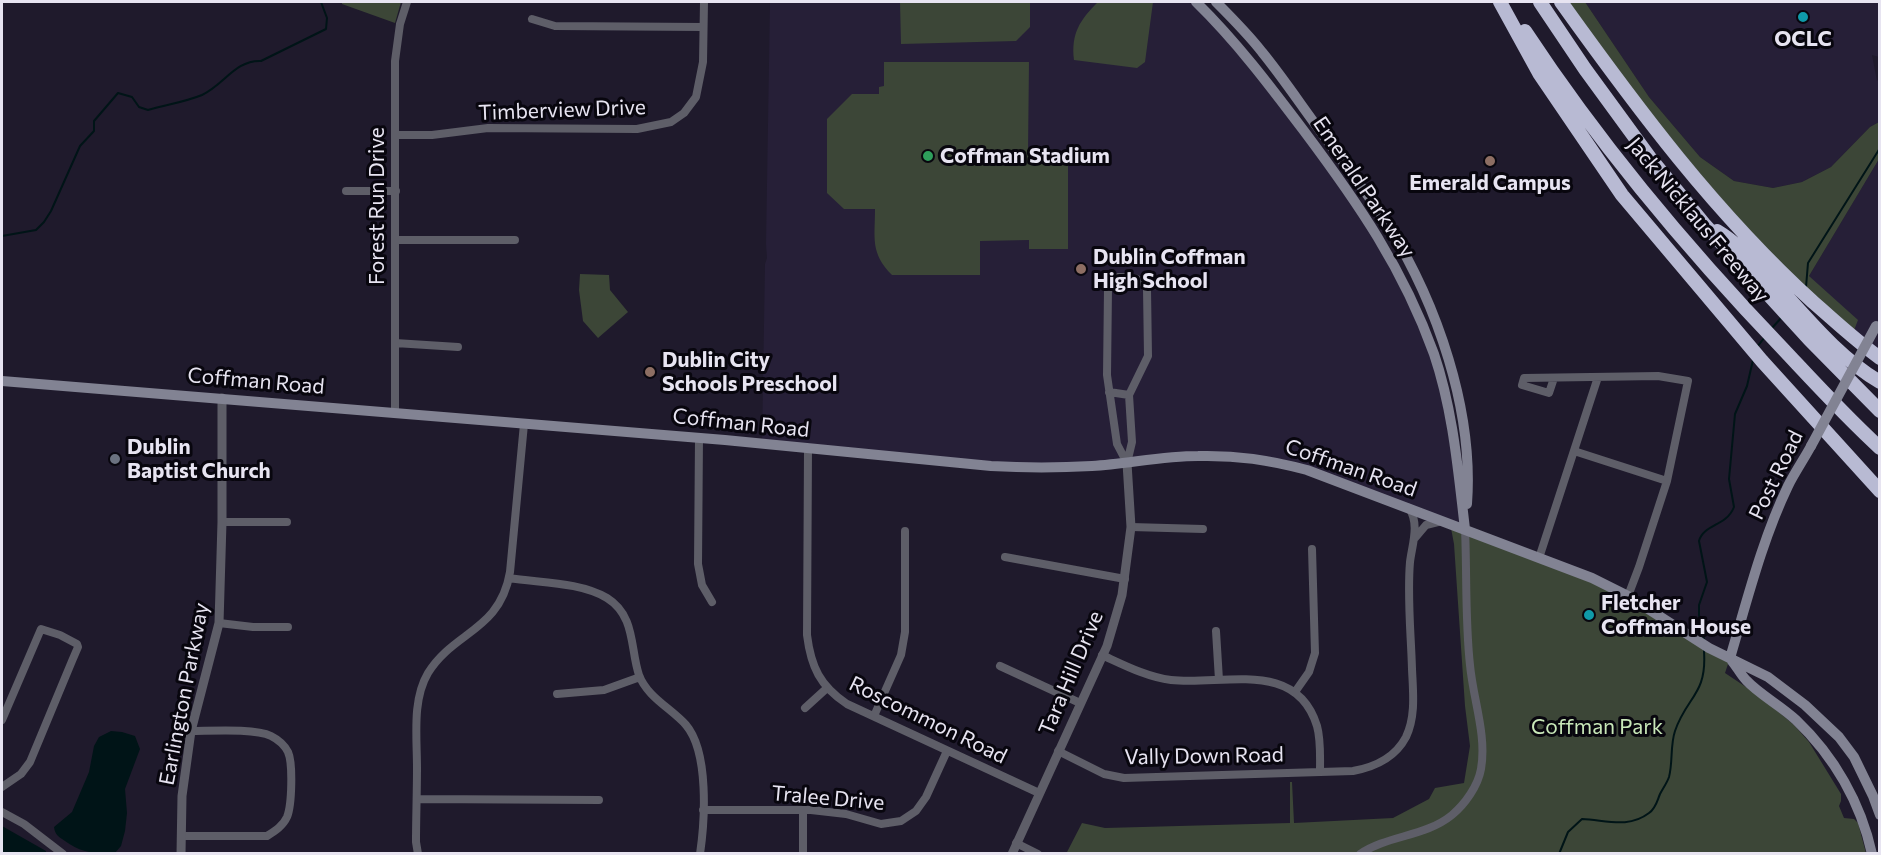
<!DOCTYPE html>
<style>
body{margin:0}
#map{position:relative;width:1881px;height:855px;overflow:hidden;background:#1f1a2c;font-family:Commissioner,sans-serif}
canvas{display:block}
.frame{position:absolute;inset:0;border:3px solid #e7e4f1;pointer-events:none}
</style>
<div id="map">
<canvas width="1881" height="855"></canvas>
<div class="frame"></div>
</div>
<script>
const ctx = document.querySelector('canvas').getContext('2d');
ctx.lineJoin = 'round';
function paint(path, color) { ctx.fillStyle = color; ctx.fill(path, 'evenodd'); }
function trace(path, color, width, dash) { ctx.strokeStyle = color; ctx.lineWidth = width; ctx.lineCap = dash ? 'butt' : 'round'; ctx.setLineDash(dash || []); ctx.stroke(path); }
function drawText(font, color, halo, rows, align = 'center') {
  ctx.font = font + ' Commissioner,sans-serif'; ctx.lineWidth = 6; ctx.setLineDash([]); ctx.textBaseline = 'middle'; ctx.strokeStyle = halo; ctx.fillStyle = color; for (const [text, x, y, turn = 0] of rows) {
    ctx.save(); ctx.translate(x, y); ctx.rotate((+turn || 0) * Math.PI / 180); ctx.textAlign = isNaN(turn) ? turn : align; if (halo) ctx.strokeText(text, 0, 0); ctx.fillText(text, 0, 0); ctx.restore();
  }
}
paint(new Path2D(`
 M770 2H1196L1357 203 1434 355 1465 529 1336 481 1254 458 1060 468 762 444 765 264 767 258 766 244Z
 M1585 2H1879V57L1872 55 1877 81 1879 78V122L1870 127 1831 167 1802 182 1773 188 1734 181 1700 157 1649 97Z
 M1879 159V350L1853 333 1809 276Z`), '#261f37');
paint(new Path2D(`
 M342 2H401L395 23 342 4Z
 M900 2H1030V27L1016 41 901 44Z
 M1098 2H1153L1145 62 1137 68 1074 60C1071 33 1080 20 1098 2Z
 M1566 2H1585L1649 97 1700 157 1734 181 1773 188 1802 182 1831 167 1870 127 1879 122V159L1809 276 1858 320 1853 333 1755 239 1621 79Z
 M884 62H1029L1028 152H1068V249H1029V240L980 241V275H892C870 253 875 238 875 209H844L827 193V119L852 94H879V87L884 86Z
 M580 274 609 275 610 290 628 312 598 338 583 321 579 290Z
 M1450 523 1592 578 1730 658 1725 673 1761 697 1794 725 1809 742 1841 794V801L1839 806 1844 818 1854 819 1858 823 1866 853 1066 854 1082 823 1105 828 1290 823V782H1292L1294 823 1393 818 1429 799 1435 788 1464 783 1470 746 1465 706 1454 544Z`), '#3c4637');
paint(new Path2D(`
 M111 731 122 732 135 736 140 749 125 789 127 813 125 831 121 846 115 853C95 854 81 853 65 841 59 837 55 835 54 827L72 812 89 772 94 746 99 737Z
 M2 826 46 851V853H2Z`), '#001417');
trace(new Path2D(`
 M2 236 36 230 44 222 51 211 80 146 94 131V121L118 93 132 97 139 107 148 110C165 105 185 102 202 95 224 85 235 60 261 61L326 29 327 18 321 2
 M1806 287 1808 263 1880 148
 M1772 328 1782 317
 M1757 347 1765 337
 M1704 639 1699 615V605L1707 582 1699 541C1702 529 1716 526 1725 519 1729 516 1732 512 1734 507L1729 479 1735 414 1747 386 1753 360
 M1559 854 1568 832 1582 819C1606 820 1628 829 1649 813 1656 808 1657 801 1660 794 1663 788 1667 783 1669 777 1673 762 1670 746 1675 731 1687 696 1707 695 1704 651`), '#001417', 2);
trace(new Path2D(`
 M532 19 555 26 703 27
 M395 135H432L488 128 637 129 671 122 684 113 696 97 703 62 704 2
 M346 191H396
 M395 240H515
 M1118 277C1131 277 1141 276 1147 289L1148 356 1129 395 1132 442 1127 463 1117 444 1107 375 1108 289 1112 279Z
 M395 343 458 347
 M1554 378 1549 393 1522 385 1524 378 1658 376 1688 381 1667 481 1639 567 1628 596
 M1109 392 1129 395
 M395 412V61L400 24 407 2
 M699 438 698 564 702 585 712 602
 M808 449 807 635C811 667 820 686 847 704L1039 793
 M1574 451 1667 481
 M222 522H287
 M1131 527 1203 529
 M1415 538 1426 525 1442 521
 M1005 557 1125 579
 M1539 558 1598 377
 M509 578C540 583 580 582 607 598 636 616 630 649 639 675 647 697 672 709 686 725 709 752 705 820 700 854
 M219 623 253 627H288
 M1216 631 1219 680
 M1102 655C1124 665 1147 677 1171 680 1222 686 1296 658 1317 726 1321 740 1320 757 1320 772
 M1000 666 1080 703
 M1295 692 1309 672 1315 653 1312 549
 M557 694 604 690 640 677
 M805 708 827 688
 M874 716 901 655 905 632V531
 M2 720 41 629 60 635 77 644 78 647 72 661 30 762 21 774 2 787
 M1058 751 1104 774 1124 778 1353 771C1375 767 1395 758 1406 737 1416 716 1413 692 1412 669 1411 634 1407 597 1410 562 1412 545 1420 524 1409 508
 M417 799 599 800
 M703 810H811L846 814 881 824 901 821 916 811 926 797 947 751
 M803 810V854
 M2 812 24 824 63 854
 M181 836H267C275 831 283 826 287 817 292 805 293 763 288 752 284 744 277 739 271 736 255 728 210 731 191 731
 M1016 843 1038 854
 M418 854 416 842C416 817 417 793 417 768 417 737 412 700 428 673 454 631 500 631 510 572L524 424
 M1360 854C1388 835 1425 837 1452 815 1465 804 1478 786 1481 769 1487 735 1473 699 1470 665 1465 620 1467 574 1465 529`), '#5e5e68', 8);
trace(new Path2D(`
 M181 854 182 796 191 731 219 623 222 522V398
 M1012 854 1107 646 1122 595 1131 527 1127 463`), '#5e5e68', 9);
trace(new Path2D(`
 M1196 2C1236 41 1270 86 1304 131 1358 203 1403 268 1434 354 1453 410 1458 470 1465 529
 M1216 2C1232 18 1248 34 1262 52 1284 79 1303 108 1324 136 1345 165 1368 194 1388 225 1437 304 1474 410 1467 504
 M2 381 725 440 991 466C1025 468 1058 468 1092 466 1127 464 1162 456 1198 456 1237 455 1269 460 1307 470L1592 578 1628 596 1709 648 1768 677 1805 705 1839 737 1854 757 1873 796 1880 815
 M1730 658C1747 601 1762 540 1788 486 1795 472 1804 459 1811 446
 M1732 661C1737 667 1741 675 1746 680 1760 695 1780 705 1796 720 1834 756 1861 803 1872 854`), '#828393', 10);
trace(new Path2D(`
 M1500 2 1539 73 1622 195 1762 361 1880 491
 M1540 2 1585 69 1650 158 1704 224 1809 339 1880 411
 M1561 2C1637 108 1715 213 1813 302 1835 321 1856 341 1880 358
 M1525 31C1600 145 1689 251 1784 350 1815 383 1846 417 1880 448
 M1717 231C1737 243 1752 260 1769 277 1803 313 1837 357 1880 382`), '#b8bad3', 14);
trace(new Path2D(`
 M1811 446 1876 326`), '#828393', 10);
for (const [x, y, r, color] of [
 [1803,17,6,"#0f9aa8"],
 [928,156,6,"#2e9e5b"],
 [1490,161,6,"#8d6e63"],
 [1081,269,6,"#8d6e63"],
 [650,372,6,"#8d6e63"],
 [115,459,6,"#6b7280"],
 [1589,615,6,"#0f9aa8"]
]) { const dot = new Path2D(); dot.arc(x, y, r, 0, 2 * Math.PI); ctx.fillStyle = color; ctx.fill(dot); trace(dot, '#08060e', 2); }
drawText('bold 21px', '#e7e4f1', '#08060e', [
 ["OCLC",1803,39,"center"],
 ["Coffman Stadium",940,156],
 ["Emerald Campus",1490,183,"center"],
 ["Dublin Coffman",1093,257],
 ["High School",1093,281],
 ["Dublin City",662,360],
 ["Schools Preschool",662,384],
 ["Dublin",127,447],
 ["Baptist Church",127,471],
 ["Fletcher",1601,603],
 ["Coffman House",1601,627]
], 'left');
drawText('21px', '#e7e4f1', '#08060e', [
 ["Timberview Drive",562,110,-2],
 ["Emerald Parkway",1364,187,56],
 ["Forest Run Drive",377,206,-90],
 ["Jack Nicklaus Freeway",1698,220,50],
 ["Coffman Road",256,381,5],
 ["Coffman Road",741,423,6],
 ["Coffman Road",1351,468,19],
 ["Post Road",1776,475,-64],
 ["Tara Hill Drive",1071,673,-67],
 ["Earlington Parkway",184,694,-79],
 ["Roscommon Road",928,720,26],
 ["Vally Down Road",1204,756,-1],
 ["Tralee Drive",828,798,5]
]);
drawText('21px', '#c8e7b8', '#08060e', [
 ["Coffman Park",1597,727]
]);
</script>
